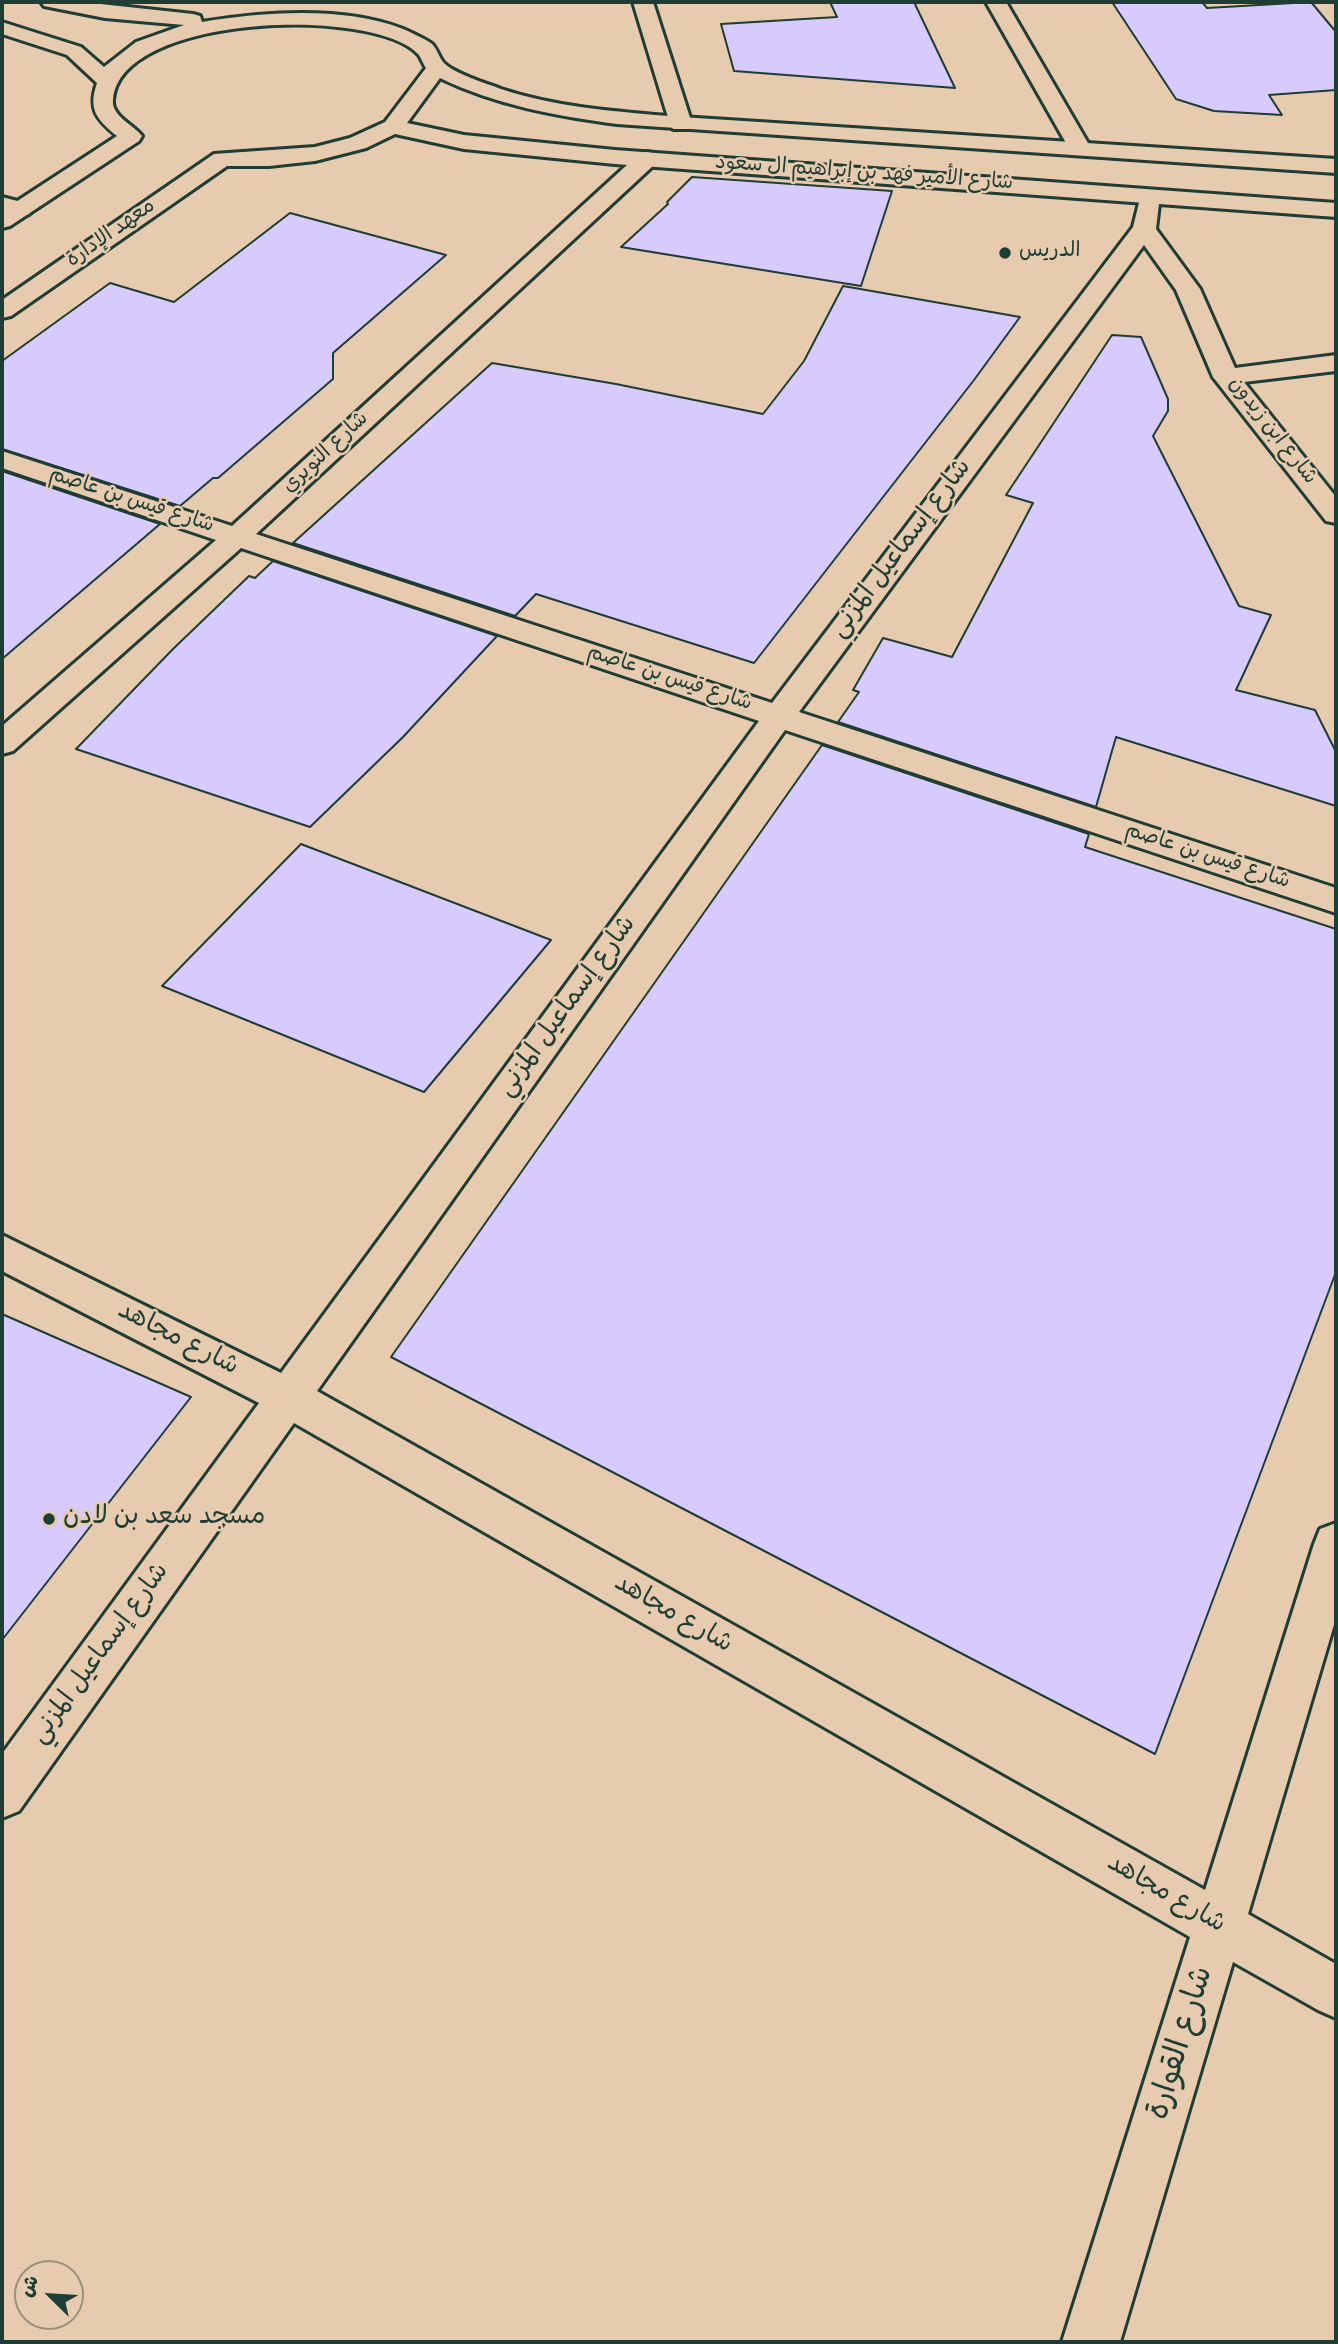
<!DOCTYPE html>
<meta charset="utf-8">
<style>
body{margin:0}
#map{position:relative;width:1338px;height:2344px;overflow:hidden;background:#e7cbae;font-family:Dekko,"Playpen Sans Arabic",sans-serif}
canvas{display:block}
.frame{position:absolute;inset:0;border:4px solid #1f3d34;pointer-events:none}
.north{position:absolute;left:14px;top:2260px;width:70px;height:70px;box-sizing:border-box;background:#e7cbae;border:2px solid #97927d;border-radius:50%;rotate:294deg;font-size:19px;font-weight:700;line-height:28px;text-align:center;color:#1f3d34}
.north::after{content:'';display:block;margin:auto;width:24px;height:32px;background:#1f3d34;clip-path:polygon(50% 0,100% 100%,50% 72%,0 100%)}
</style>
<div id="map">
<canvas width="1338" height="2344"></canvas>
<div class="frame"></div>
<div class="north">ش</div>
</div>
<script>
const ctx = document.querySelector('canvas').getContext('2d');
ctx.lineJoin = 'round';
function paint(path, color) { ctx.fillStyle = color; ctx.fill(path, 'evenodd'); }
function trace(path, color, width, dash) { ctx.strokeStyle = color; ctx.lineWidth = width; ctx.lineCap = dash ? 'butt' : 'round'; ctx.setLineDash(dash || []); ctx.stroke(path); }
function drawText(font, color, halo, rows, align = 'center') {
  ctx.font = font + ' Dekko,"Playpen Sans Arabic",sans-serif'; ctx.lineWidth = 5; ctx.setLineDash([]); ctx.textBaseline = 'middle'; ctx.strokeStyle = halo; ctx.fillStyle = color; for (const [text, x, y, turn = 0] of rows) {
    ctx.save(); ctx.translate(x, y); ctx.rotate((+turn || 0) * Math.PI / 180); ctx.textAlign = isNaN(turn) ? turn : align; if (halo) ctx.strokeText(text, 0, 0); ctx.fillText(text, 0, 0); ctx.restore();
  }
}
const building = new Path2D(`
 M830 2H914L955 88 734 71 721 24 837 17Z
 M1112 2H1202L1207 8 1311 2 1336 32V90L1269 95 1282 115 1214 111 1176 99Z
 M692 177 892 191 861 286 621 247 668 204 667 202Z
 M290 213 446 255 333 353V379L218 478H213L180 506 2 449V361L110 283 174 302Z
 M843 286 1020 317 974 380 754 663 536 594 515 616 293 543 492 363 616 384 763 414 804 361Z
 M1112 335 1141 337 1168 399V411L1153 436 1239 606 1271 615 1236 690 1315 710 1336 752V806L1116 737 1096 807 838 722 859 692 853 690 883 638 952 657 1033 503 1006 495Z
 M2 471 160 524 2 659Z
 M273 561 497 636 403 737 310 827 76 749 173 649 249 576 255 578Z
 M822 745 1089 834 1085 847 1336 929V1272L1155 1754 391 1357Z
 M301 844 551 940 424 1092 162 986Z
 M2 1314 191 1397 2 1640Z`);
paint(building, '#d7cafc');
trace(building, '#1f3d34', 2);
const street = new Path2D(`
 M633 2H653L692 124 689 129H673L670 124Z
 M986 2H1006L1092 150 1089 155H1073L1070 150Z
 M647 152 655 154 658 159 655 164 256 534 772 703 1133 227 1140 199H1156L1159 204 1156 229 1200 289 1235 368 1336 355V371L1244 382 1336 497V523L1326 521 1213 377 1176 290 1144 245 799 712 1336 888V913L785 730 317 1391 1205 1890 1314 1544 1320 1529 1336 1523V1618L1248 1914 1336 1964V2018L1318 2010 1233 1962 1120 2342H1062L1190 1937 294 1423 19 1811 2 1818V1754L259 1403 2 1271V1235L281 1373 759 721 241 548 13 751 2 754V726L216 540 2 468V451L232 526 639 154Z
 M2 197 29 204 33 209 29 214 21 216 2 211Z`);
const secondary = new Path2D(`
 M41 2H82L193 14 200 16 202 22C263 12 344 6 403 29 412 33 425 39 432 44 437 49 439 57 443 62 452 73 488 84 501 89 559 108 621 112 681 117L1336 159V173L617 124C556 116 496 105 440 78L407 123 464 135 615 150 1336 203V217L615 164 464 149 395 134 366 148 315 161 269 166H227L11 316 2 318V300L214 154 315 147 350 138 385 122 426 68C423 64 421 57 418 54 373 6 119 14 113 100 111 116 134 125 142 136L139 141 10 226 2 228V211L117 136C96 119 88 109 97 83L67 55 2 34V22L81 47 104 67 136 42 184 25 105 18 44 6Z`);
trace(street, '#1f3d34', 6);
trace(secondary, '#1f3d34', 6);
paint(street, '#e7cbae');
paint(secondary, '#e7cbae');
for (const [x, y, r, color] of [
 [1005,253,7,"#1f3d34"],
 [49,1519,7,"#1f3d34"]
]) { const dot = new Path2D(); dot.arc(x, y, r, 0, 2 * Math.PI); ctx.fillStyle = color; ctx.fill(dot); trace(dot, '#e7cbae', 2.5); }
drawText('21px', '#1f3d34', '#e7cbae', [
 ["شارع الأمير فهد بن إبراهيم ال سعود",864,175,4],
 ["معهد الإدارة",112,235,-35],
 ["شارع ابن زيدون",1271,432,52],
 ["شارع النويري",327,454,-43],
 ["شارع قيس بن عاصم",131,502,18],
 ["شارع قيس بن عاصم",669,680,18],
 ["شارع قيس بن عاصم",1207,858,18]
]);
drawText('21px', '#1f3d34', '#e7cbae', [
 ["الدريس",1019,253]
], 'left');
drawText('26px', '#1f3d34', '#e7cbae', [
 ["شارع إسماعيل المزني",903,550,-53],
 ["شارع إسماعيل المزني",569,1008,-54],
 ["شارع مجاهد",177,1341,27],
 ["شارع مجاهد",672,1616,30],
 ["شارع إسماعيل المزني",102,1655,-54],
 ["شارع مجاهد",1165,1896,30]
]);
drawText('26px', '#1f3d34', '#e7cbae', [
 ["مسجد سعد بن لادن",63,1519]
], 'left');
drawText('32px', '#1f3d34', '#e7cbae', [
 ["شارع القوارة",1184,2044,-73]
]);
</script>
